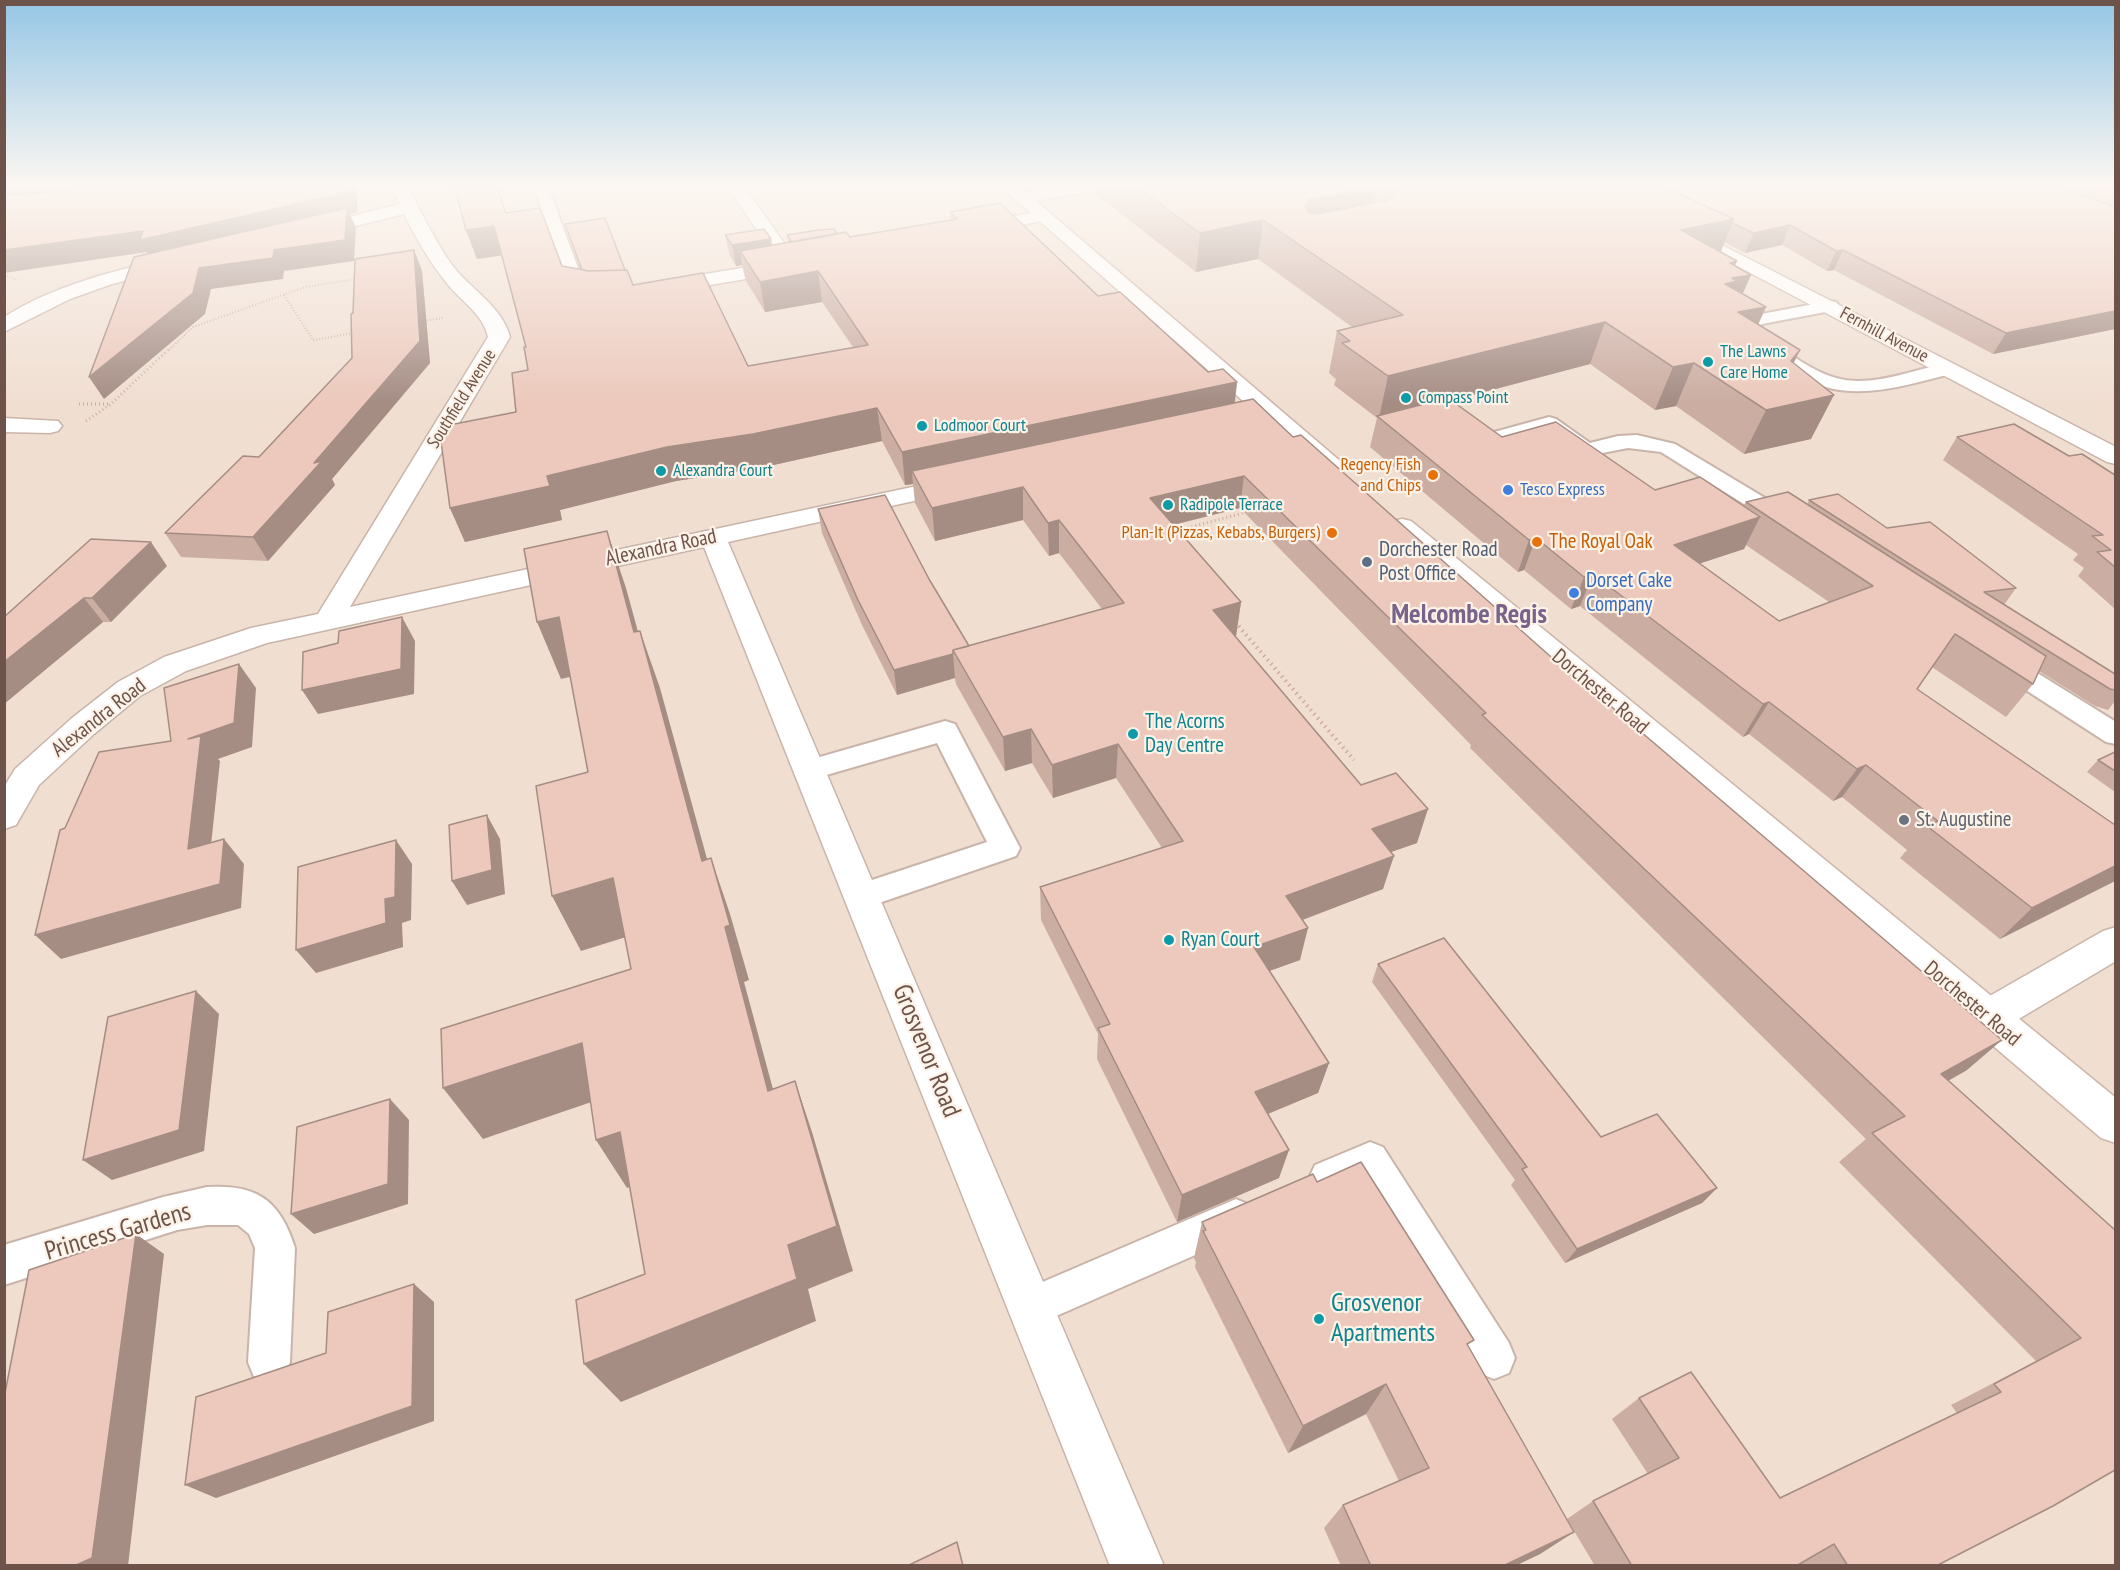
<!DOCTYPE html>
<style>
body{margin:0}
#map{position:relative;width:2120px;height:1570px;overflow:hidden;background:#f9ede2;font-family:"PT Sans Narrow",sans-serif}
canvas{display:block}
.frame{position:absolute;inset:0;border:6px solid #6e534b;pointer-events:none}
</style>
<div id="map">
<canvas width="2120" height="1570"></canvas>
<div class="frame"></div>
</div>
<script>
const ctx = document.querySelector('canvas').getContext('2d');
ctx.lineJoin = 'round';
function paint(path, color) { ctx.fillStyle = color; ctx.fill(path, 'evenodd'); }
function trace(path, color, width, dash) { ctx.strokeStyle = color; ctx.lineWidth = width; ctx.lineCap = dash ? 'butt' : 'round'; ctx.setLineDash(dash || []); ctx.stroke(path); }
function drawText(font, color, halo, rows, align = 'center') {
  ctx.font = font + ' "PT Sans Narrow",sans-serif'; ctx.lineWidth = 4.5; ctx.setLineDash([]); ctx.textBaseline = 'middle'; ctx.strokeStyle = halo; ctx.fillStyle = color; for (const [text, x, y, turn = 0] of rows) {
    ctx.save(); ctx.translate(x, y); ctx.rotate((+turn || 0) * Math.PI / 180); ctx.textAlign = isNaN(turn) ? turn : align; if (halo) ctx.strokeText(text, 0, 0); ctx.fillText(text, 0, 0); ctx.restore();
  }
}
paint(new Path2D(`
 M5 184H2115V1565H5Z`), '#f0ded1');
const lane = new Path2D(`
 M533 184H547L585 287 597 289 600 293 597 297C588 299 580 296 572 294L569 290Z
 M1830 301 1836 302 1839 306 1836 310 1762 324 1756 328 1759 334C1783 348 1808 370 1836 378 1871 388 1913 370 1947 363L1954 365 1956 369 1954 373C1914 383 1867 399 1826 387 1807 382 1790 370 1773 359 1758 349 1745 343 1737 326L1751 316Z
 M1549 417 1556 419 1590 443 1618 436 1637 435 1675 444 1795 516 1798 521 1795 526 1787 528 1779 526 1661 452 1628 448 1587 456 1580 454 1546 430 1494 444 1487 442 1484 438 1487 434Z
 M2001 654 2010 656 2116 722V744L2106 742 1992 668 1988 662 1992 656Z
 M945 721 955 724 1020 848 1016 856 873 905 862 908 851 905 846 896 851 887 987 842 937 743 809 780 799 777 795 770 799 763Z
 M1370 1142 1383 1147 1509 1343 1515 1358 1509 1373 1494 1379 1479 1373 1362 1182 1328 1196 1315 1191 1309 1178 1315 1165Z
 M207 1187C257 1184 280 1200 295 1248L290 1362 284 1377 269 1383 254 1377 248 1362 255 1248 249 1234 238 1225H207L177 1230 4 1285V1245L163 1197Z
 M1236 1199 1250 1205 1255 1218 1250 1231 1031 1327 1017 1321 1011 1307 1017 1293Z`);
const street = new Path2D(`
 M390 184H406C421 211 434 240 452 265 470 289 502 306 510 337L350 607 959 477 968 479 971 484 968 489 959 491 728 542 1164 1566H1110L704 547 267 643 186 671 140 696 94 734 39 785 16 825 4 829V787L15 769 72 718 118 682 164 657 251 628 318 614 488 337C483 313 460 301 446 282 429 261 416 238 404 214L311 237 305 236 302 232 305 228 400 204Z
 M726 184H742L800 265 797 269 787 272 663 293 656 291 653 287 656 283 663 281 778 262Z
 M1076 184H1112L1110 188 1104 189 1023 203 1017 202 1014 198 1017 194 1023 193Z
 M1042 211 1048 212 1051 216 1048 220 976 233 970 232 967 228 970 224 976 223Z
 M1681 224 2116 447V464L2107 462 1675 233 1672 229 1675 225Z
 M170 258 177 260 180 264 177 268 112 284 70 299 4 332V317C55 285 113 271 170 258Z
 M4 418 58 421 62 426 58 431 50 433 4 432Z
 M2116 927V961L2002 1029 1988 1034 1974 1029 1968 1017 1974 1005 2103 931Z`);
const secondary = new Path2D(`
 M998 184H1016L1340 461 1343 466 1340 471 1331 473 1322 471Z
 M1402 519 1411 521 2116 1098V1143L2101 1138 1393 533 1389 527 1393 521Z`);
trace(lane, '#c9b4aa', 4);
trace(street, '#c9b4aa', 3);
trace(secondary, '#ceb6aa', 3);
trace(new Path2D(`
 M4 275 18 280
 M284 295 313 340 354 333
 M424 321 443 318
 M169 350 193 327 305 287 356 279`), '#d0ada0', 2, [1, 2]);
trace(new Path2D(`
 M79 404H110
 M86 421 111 404 170 348
 M1176 531 1247 512`), '#d0ada0', 3, [1, 3]);
trace(new Path2D(`
 M1235 622 1354 760`), '#d0ada0', 4, [1.5, 4]);
paint(lane, '#fff');
paint(street, '#fff');
paint(secondary, '#fff');
paint(new Path2D(`
 M1094 184H2115V329L1993 354 1834 270 1827 271 1782 245 1745 253 1724 242 1720 252 1735 266 1743 294 1766 307 1758 324 1793 363 1811 439 1744 454 1676 406 1655 410 1590 364 1451 401 1502 437 1655 490 1743 506 1746 502 1807 505 1809 500 1887 528 2016 588 2004 605 2115 674V701L2108 710 2095 706 2039 671 2033 684 2006 717 1932 667 1917 689 2115 881 2000 939 1900 858 1907 850 1842 797 1833 801 1749 734 1743 737 1580 606 1571 609 1524 570 1518 572 1370 447 1377 418 1334 385 1336 379 1329 373 1337 331 1352 327 1258 259 1196 272 1094 193ZM1746 545 1829 602 1779 621 1700 563 1744 549Z
 M950 212 1098 296 1208 372 1237 382 1235 403 1967 1070 1948 1081 2115 1230V1470L1936 1566H1799L1798 1564 1796 1566H1595L1567 1519 1593 1501 1648 1474 1612 1419 1639 1398 1780 1498 1957 1413 1951 1405 2036 1361 1839 1162 1866 1139 1470 748 1471 745 1240 508 1174 525 1241 602 1236 636H1235L1361 785 1417 843 1391 852 1383 889 1303 919 1300 960 1269 971 1329 1063 1318 1093 1268 1114 1279 1178 1177 1222 1097 1059 1098 1034 1041 920 1040 887 1162 848 1116 778 1053 798 1032 763 1005 771 956 684 955 678 897 695 862 625 822 533 818 509 929 579 969 646 1102 609 1059 553 1049 556 1023 520 935 541 915 503 913 484 905 485 882 441 760 468 676 481 560 510 562 520 465 542 450 508 516 412 528 370 526 347 502 255 477 259 466 230 506 213 562 266 581 270 565 224 625 270 633 285 748 366 853 347 822 302 765 312 746 281 742 265 736 266 730 256 725 235 771 239 772 245 788 242 787 235 837 234 850 237 951 220Z
 M414 250 422 271 430 363 332 479 335 485 268 561 181 557 165 533 259 457 352 358 353 313Z
 M1957 437 2069 456 2115 475V609L2078 576 2084 568 2073 560 2078 554 1943 460Z
 M167 566 111 622H103L4 704V617Z
 M2115 752V792L2087 772 2098 760Z
 M1378 964 1601 1137 1717 1188 1702 1203 1565 1263 1511 1185 1515 1180 1372 982Z
 M1317 1182 1469 1347 1574 1532 1540 1554 1515 1566H1341L1324 1528 1343 1505 1399 1481 1366 1414 1288 1453 1195 1267 1196 1262 1194 1258 1202 1222Z`), '#cbada2');
paint(new Path2D(`
 M4 184H97L13 202 4 189Z
 M349 184H353L357 193V212L350 214 356 228 354 261 284 271 283 279 211 289 205 314 104 399 89 377 152 260 147 252 4 273V250Z
 M1377 185 1370 223 1303 239 1299 246 1305 207 1308 200Z
 M1734 219 1718 259 1681 230Z
 M1263 220 1258 259 1196 272 1200 233Z
 M1790 225 1782 245 1745 253 1754 233Z
 M494 226 504 255 477 259 466 230Z
 M771 239 774 259 740 251 742 265 736 266 732 245Z
 M414 250 422 271 430 363 332 479 335 485 268 561 253 537 314 463Z
 M1843 250 1834 270 1827 271 1836 251Z
 M1737 261 1728 283 1732 278 1751 275 1733 316 1717 303 1730 263Z
 M818 271 822 302 765 312 760 282Z
 M1766 307 1747 349 1738 312Z
 M2115 311V329L1993 354 2006 333Z
 M1605 322 1590 364 1381 419 1379 418 1388 376Z
 M1800 350 1779 393 1791 361Z
 M1694 363 1676 406 1655 410 1673 367Z
 M1237 382 1233 415 912 471 913 484 905 485 902 452Z
 M1834 395 1811 439 1744 454 1766 410Z
 M877 408 882 441 760 468 676 481 560 510 562 520 465 542 450 508 547 476 667 447Z
 M1244 476 1240 508 1148 531 1150 498Z
 M1023 487V520L935 541 932 508Z
 M1760 517 1744 549 1659 577 1674 545Z
 M1059 520V553L1049 556 1048 523Z
 M607 531 626 588 654 690 634 632Z
 M1536 538 1524 570 1518 572 1529 540Z
 M151 542 167 566 111 622 92 598Z
 M1593 574 1580 606 1571 609 1584 577Z
 M84 598 103 622 4 704V662Z
 M1241 602 1236 636 1209 644 1213 610Z
 M402 617 415 641 414 694 318 714 302 690Z
 M559 617 582 674 561 679 537 622Z
 M640 631 660 688 723 917 702 861Z
 M953 654 955 678 897 695 894 670Z
 M239 664 256 688 252 747 218 759 220 761 208 873 188 849V739Z
 M1769 702 1749 734 1743 737 1763 704Z
 M1031 729 1032 763 1005 771 1003 737Z
 M1118 744 1116 778 1053 798 1052 765Z
 M1866 765 1842 797 1833 801 1857 769Z
 M1428 809 1417 843 1362 862 1372 829Z
 M487 815 500 839 505 894 467 905 452 881Z
 M224 839 244 864 241 908 61 959 35 935Z
 M396 840 412 864 411 920 402 923 403 947 316 973 296 950 385 899Z
 M1394 856 1383 889 1279 929 1286 896Z
 M711 858 730 914 749 980 744 982 787 1141 768 1091 725 927Z
 M2115 866V881L2000 939 2032 908Z
 M613 878 639 933 581 951 552 896Z
 M1308 928 1300 960 1247 979 1254 947Z
 M196 991 219 1014 204 1151 112 1180 83 1160Z
 M2002 1040 1967 1070 1907 1104 1941 1074Z
 M582 1043 612 1095 483 1139 443 1088Z
 M1329 1063 1318 1093 1248 1122 1255 1092Z
 M795 1081 812 1132 853 1271 808 1289 816 1321 621 1402 584 1364 788 1245Z
 M390 1099 409 1120 408 1204 314 1234 291 1214Z
 M620 1132 649 1180 627 1188 596 1140Z
 M1289 1150 1279 1178 1177 1222 1182 1195Z
 M1717 1188 1702 1203 1565 1263 1577 1249Z
 M136 1234 164 1254 128 1566H74Z
 M414 1284 434 1302V1421L216 1498 185 1485Z
 M1386 1384 1366 1414 1288 1453 1303 1426Z
 M1574 1532 1540 1554 1515 1566H1503Z`), '#a58d84');
const building = new Path2D(`
 M87 184H349L348 192 140 240 143 231 4 250V196L55 192Z
 M454 184H496L506 213 540 208 562 266 589 271 627 270 633 285 703 273 748 366 868 345 818 271 760 282 740 251 846 232 850 237 957 219 950 212 1000 203 1098 296 1120 292 1208 372 1223 369 1237 382 902 452 877 408 753 434 667 447 547 476 550 486 450 508 439 427 516 412 512 373 528 370 524 347H526L494 226 466 230Z
 M1133 184H1375L1377 185 1375 188 1308 200 1305 207 1308 212 1317 214 1389 200 1401 184H1657L1734 219 1681 230 1737 261 1730 263 1751 275 1732 278 1737 281 1725 284 1766 307 1738 312 1800 350 1791 361 1834 395 1766 410 1694 363 1673 367 1605 322 1388 376 1342 343 1350 341 1337 331 1403 315 1263 220 1200 233Z
 M1657 184H2049L2115 207V311L2006 333 1843 250 1836 251 1790 225 1754 233 1732 223 1734 219Z
 M2092 184H2115V192Z
 M347 208 345 240 274 250 273 258 199 268 193 293 89 377 134 257Z
 M605 218 625 270 589 271 582 270 565 224Z
 M764 229 771 239 732 245 725 235Z
 M834 229 837 234 792 242 787 235 818 230Z
 M414 250 420 341 314 463 322 461 253 537 165 533 243 456 259 457 352 358 351 314 353 313 355 259Z
 M1448 398 1502 437 1556 422 1655 490 1700 477 1760 517 1674 545 1779 621 1873 586 1746 502 1788 492 2046 656 2033 684 1955 634 1917 689 2115 825V866L2032 908 1927 826 1938 821 1866 765 1857 769 1769 702 1763 704 1593 574 1584 577 1536 538 1529 540 1377 416Z
 M1253 399 1293 437 1301 435 1577 680 1579 679 2002 1040 1941 1074 2115 1230V1470L2053 1506 1936 1566H1848L1834 1544 1796 1566H1632L1593 1501 1679 1458 1639 1398 1691 1372 1780 1498 2001 1392 1994 1384 2081 1338 1872 1133 1905 1116 1482 715 1486 713 1244 476 1150 498 1241 602 1213 610 1361 785 1396 773 1428 809 1372 829 1394 856 1286 896 1308 928 1254 947 1329 1063 1255 1092 1289 1150 1182 1195 1098 1028 1110 1024 1040 887 1183 841 1118 744 1052 765 1031 729 1003 737 953 650 1124 603 1059 520 1048 523 1023 487 932 508 912 471Z
 M2014 424 2069 456 2082 454 2115 475V567L2097 552 2111 550 2092 536 2103 535 1957 437Z
 M1838 494 1887 528 1930 522 2016 588 1984 592 2115 674V690L2110 689 1972 604 1809 500Z
 M885 495 929 579 969 646 953 650V654L894 670 858 600 818 509Z
 M607 531 634 632 640 631 702 861 711 858 730 925 725 927 768 1091 795 1081 837 1226 788 1245 797 1279 584 1364 576 1300 645 1274 620 1132 596 1140 582 1043 443 1088 441 1029 631 969 613 878 552 896 536 786 588 772 559 617 537 622 524 549Z
 M91 539 151 542 92 598H84L4 662V617Z
 M402 617 401 669 302 690 303 652 338 643 339 631Z
 M239 664 234 723 188 739 201 736 188 849 224 839 220 884 35 935 60 830 65 828 99 752 171 741 164 688Z
 M2115 752V771L2098 760Z
 M487 815 492 870 452 881 449 825Z
 M396 840 395 897 385 899 386 923 296 950 298 867Z
 M1444 938 1601 1137 1657 1114 1717 1188 1577 1249 1522 1169 1527 1167 1378 964Z
 M196 991 179 1130 83 1160 108 1017Z
 M390 1099 388 1184 291 1214 297 1127Z
 M1361 1162 1474 1340 1467 1344 1574 1532 1503 1566H1371L1343 1505 1429 1468 1386 1384 1303 1426 1203 1231 1206 1230 1202 1222 1313 1174 1317 1182Z
 M136 1234 92 1558 74 1566H4V1398L29 1270Z
 M414 1284 412 1406 185 1485 196 1397 326 1353 328 1312Z
 M957 1542 963 1566H907Z`);
paint(building, '#ecc9bc');
trace(building, '#a58d84', 1.5);
const sky = ctx.createLinearGradient(0, 0, 0, 403);
sky.addColorStop(0, '#95c6e5');
sky.addColorStop(0.46, '#fcf7f2');
sky.addColorStop(1, '#fcf7f200');
ctx.fillStyle = sky;
ctx.fillRect(0, 0, 2120, 403);
for (const [x, y, r, color] of [
 [1708,362,6,"#0f9aa8"],
 [1406,398,6,"#0f9aa8"],
 [922,426,6,"#0f9aa8"],
 [661,471,6,"#0f9aa8"],
 [1433,475,6,"#e8710a"],
 [1508,490,6,"#3f7fe0"],
 [1168,505,6,"#0f9aa8"],
 [1332,533,6,"#e8710a"],
 [1537,542,6,"#e8710a"],
 [1367,562,6,"#5c6f8a"],
 [1574,593,6,"#3f7fe0"],
 [1133,734,6,"#0f9aa8"],
 [1904,820,6,"#6b7280"],
 [1169,940,6,"#0f9aa8"],
 [1319,1319,6,"#0f9aa8"]
]) { const dot = new Path2D(); dot.arc(x, y, r, 0, 2 * Math.PI); ctx.fillStyle = color; ctx.fill(dot); trace(dot, '#fdf2e7', 2); }
drawText('18px', '#6e534b', '#fdf2e7', [
 ["Fernhill Avenue",1884,335,28],
 ["Southfield Avenue",462,399,-58]
]);
drawText('18px', '#0d838f', '#fdf2e7', [
 ["The Lawns",1720,352],
 ["Care Home",1720,373],
 ["Compass Point",1418,398],
 ["Lodmoor Court",934,426],
 ["Alexandra Court",673,471],
 ["Radipole Terrace",1180,505]
], 'left');
drawText('18px', '#c56008', '#fdf2e7', [
 ["Regency Fish",1421,465],
 ["and Chips",1421,486],
 ["Plan-It (Pizzas, Kebabs, Burgers)",1320,533]
], 'right');
drawText('18px', '#366cbe', '#fdf2e7', [
 ["Tesco Express",1520,490]
], 'left');
drawText('21px', '#c56008', '#fdf2e7', [
 ["The Royal Oak",1549,542]
], 'left');
drawText('21px', '#6e534b', '#fdf2e7', [
 ["Alexandra Road",661,548,-12],
 ["Dorchester Road",1600,692,40],
 ["Alexandra Road",99,718,-38],
 ["Dorchester Road",1972,1004,40]
]);
drawText('21px', '#4e5e75', '#fdf2e7', [
 ["Dorchester Road",1379,550],
 ["Post Office",1379,574]
], 'left');
drawText('21px', '#366cbe', '#fdf2e7', [
 ["Dorset Cake",1586,581],
 ["Company",1586,605]
], 'left');
drawText('21px', '#0d838f', '#fdf2e7', [
 ["The Acorns",1145,722],
 ["Day Centre",1145,746],
 ["Ryan Court",1181,940]
], 'left');
drawText('21px', '#5b616d', '#fdf2e7', [
 ["St. Augustine",1916,820]
], 'left');
drawText('26px', '#6e534b', '#fdf2e7', [
 ["Grosvenor Road",926,1051,68],
 ["Princess Gardens",118,1232,-16]
]);
drawText('26px', '#0d838f', '#fdf2e7', [
 ["Grosvenor",1331,1304],
 ["Apartments",1331,1334]
], 'left');
drawText('bold 27px', '#79638b', '#fdf2e7', [
 ["Melcombe Regis",1469,615]
]);
</script>
